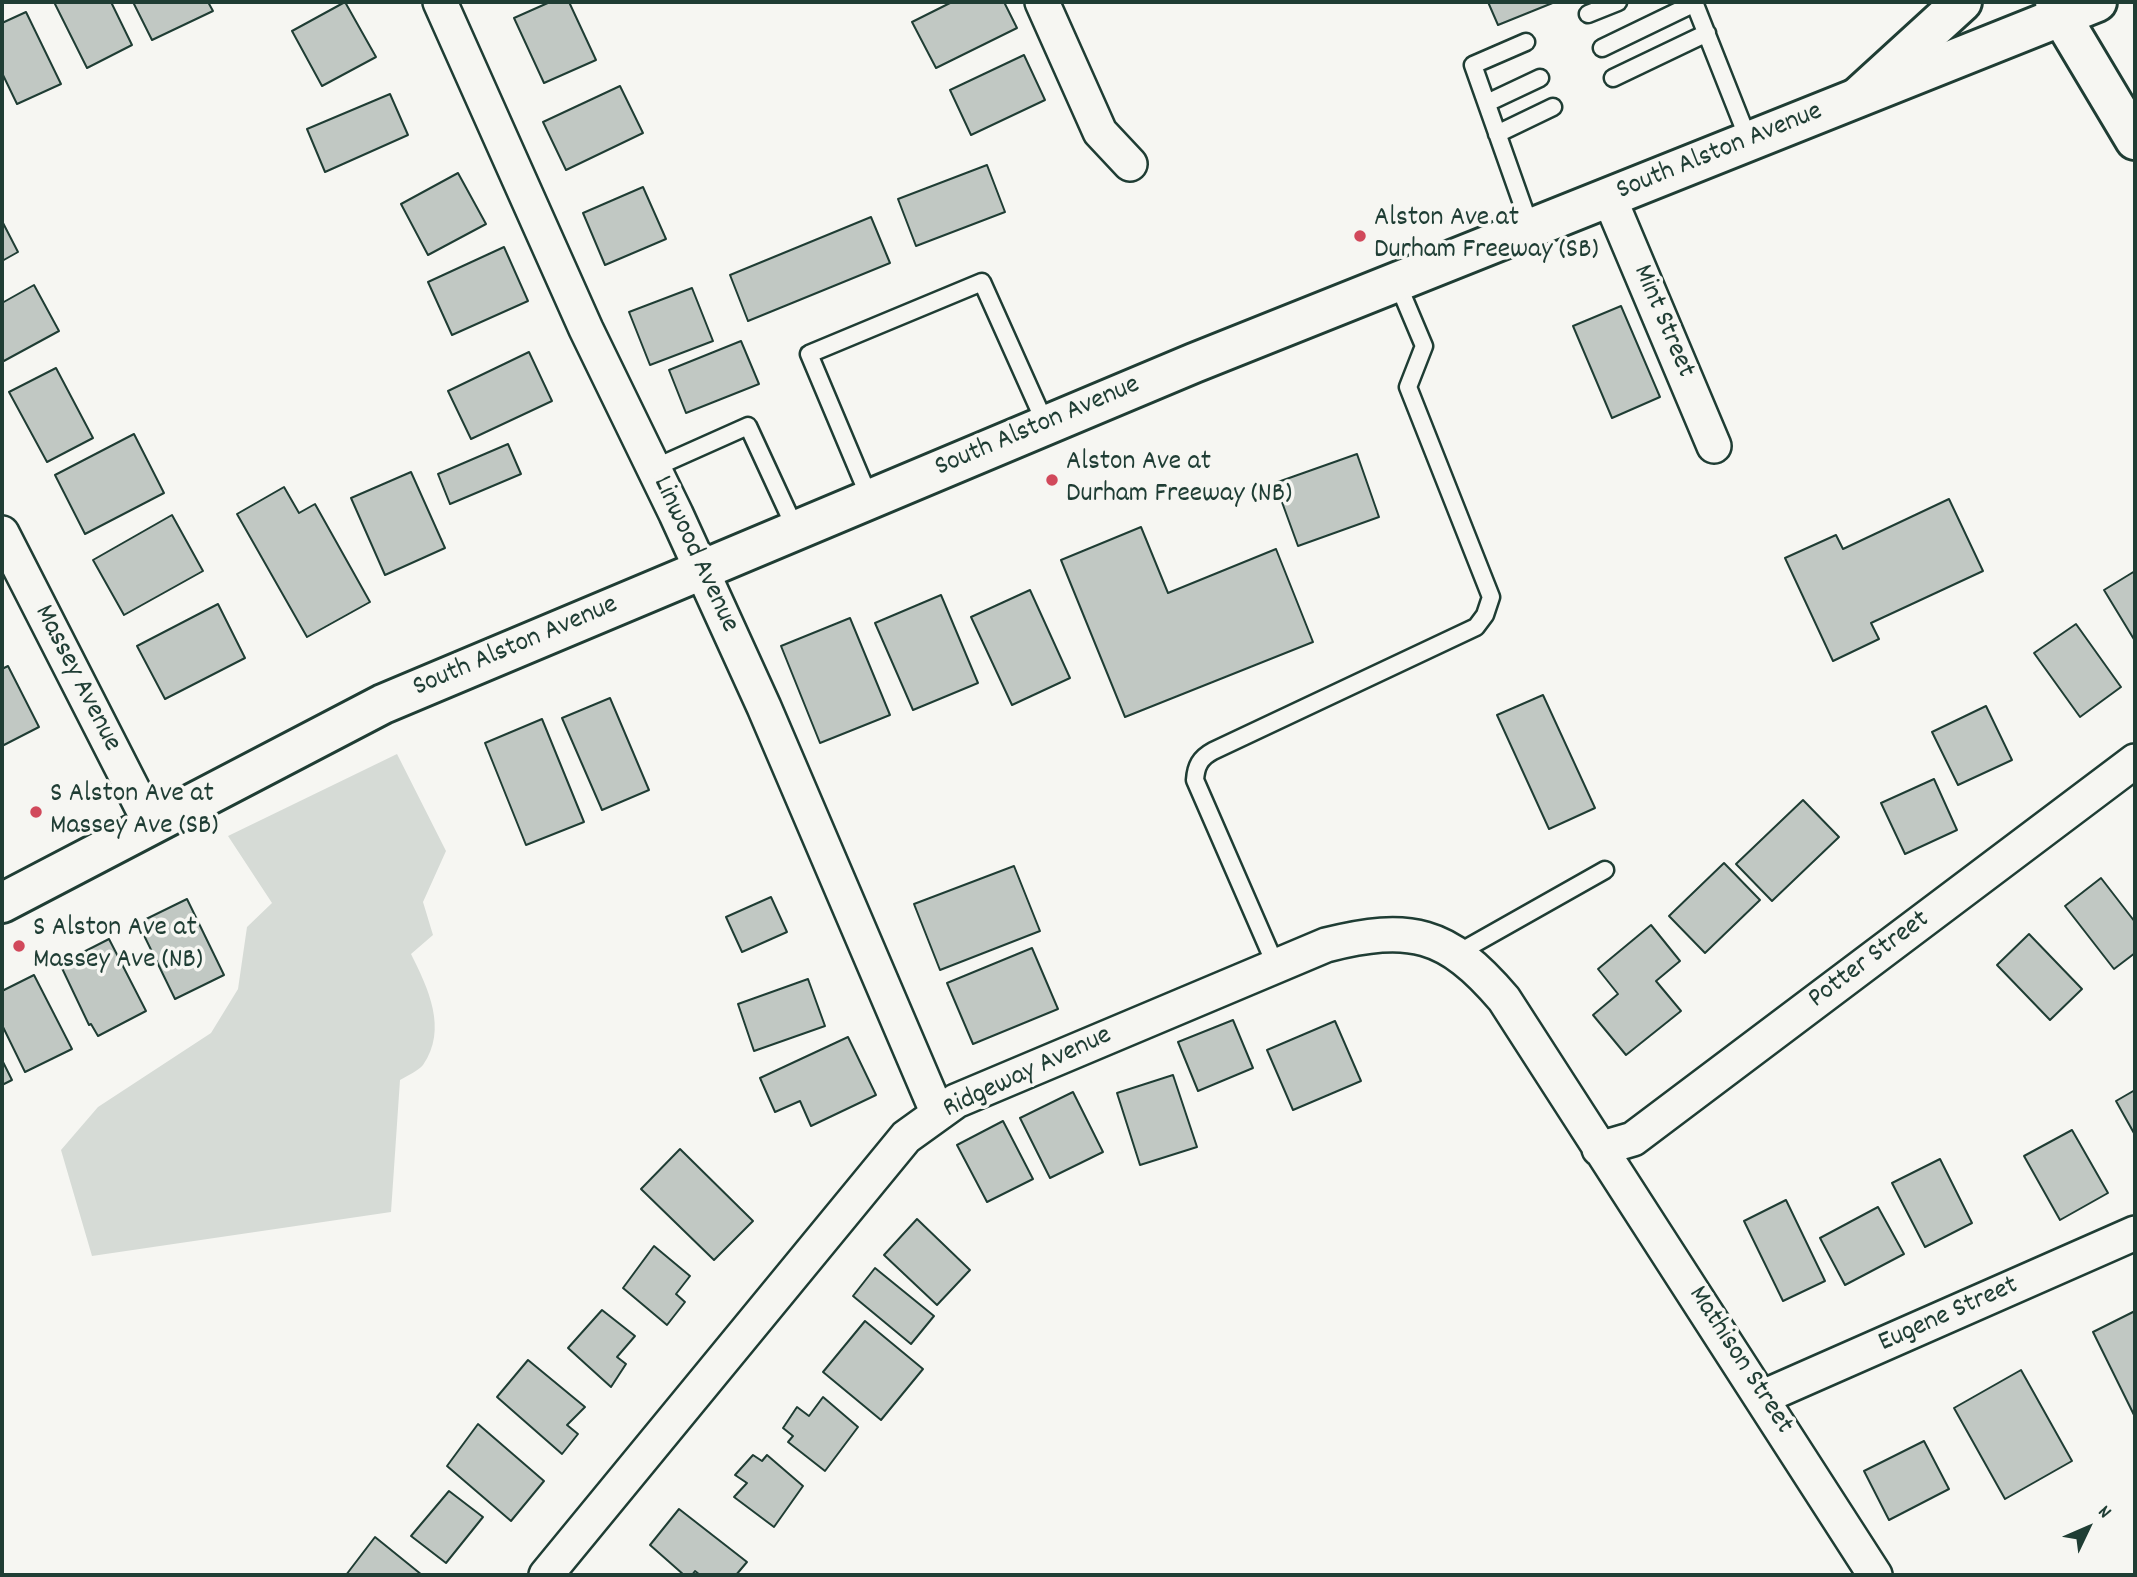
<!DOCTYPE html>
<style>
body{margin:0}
#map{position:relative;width:2137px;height:1577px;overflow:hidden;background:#f6f6f2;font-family:Dekko,sans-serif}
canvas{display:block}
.frame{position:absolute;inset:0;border:4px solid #1f3d34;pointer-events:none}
.north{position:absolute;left:2053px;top:1493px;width:70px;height:70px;-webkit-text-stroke:5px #f6f6f2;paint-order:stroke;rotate:46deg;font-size:19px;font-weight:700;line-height:28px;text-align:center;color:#1f3d34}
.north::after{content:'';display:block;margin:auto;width:24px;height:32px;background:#1f3d34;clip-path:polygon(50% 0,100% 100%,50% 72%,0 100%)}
</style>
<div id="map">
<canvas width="2137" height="1577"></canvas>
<div class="frame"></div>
<div class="north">N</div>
</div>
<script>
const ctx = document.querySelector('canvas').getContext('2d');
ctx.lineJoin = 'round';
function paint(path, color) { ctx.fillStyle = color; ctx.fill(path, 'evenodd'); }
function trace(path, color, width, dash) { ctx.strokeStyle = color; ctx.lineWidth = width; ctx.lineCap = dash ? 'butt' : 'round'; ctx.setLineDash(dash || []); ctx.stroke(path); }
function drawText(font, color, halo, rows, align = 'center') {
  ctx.font = font + ' Dekko,sans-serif'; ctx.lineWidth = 7; ctx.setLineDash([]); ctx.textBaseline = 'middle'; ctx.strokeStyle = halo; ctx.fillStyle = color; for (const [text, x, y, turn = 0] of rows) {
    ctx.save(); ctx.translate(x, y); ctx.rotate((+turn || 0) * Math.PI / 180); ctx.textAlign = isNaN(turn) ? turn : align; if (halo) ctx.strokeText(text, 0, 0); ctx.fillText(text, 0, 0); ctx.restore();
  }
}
paint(new Path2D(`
 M397 754 446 851 423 902 433 935 411 954C428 988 448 1029 423 1065 418 1071 407 1076 400 1080L391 1212 92 1256 61 1150 98 1107 211 1033 238 989 247 927 272 903 228 836Z`), '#d6dbd6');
const building = new Path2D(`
 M54 2H111L132 45 87 68Z
 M133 2H208L213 11 152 40Z
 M345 2 376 57 322 86 292 31Z
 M550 2H569L596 60 544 83 514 18Z
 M952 2H1004L1017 28 936 68 912 22Z
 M1488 2H1555L1498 25Z
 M26 12 61 84 17 104 2 73V23Z
 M1024 55 1045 100 971 135 950 90Z
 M620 86 643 133 566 170 543 122Z
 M390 94 408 135 325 172 307 129Z
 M987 165 1005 212 916 246 898 199Z
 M458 173 486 224 428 255 401 204Z
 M643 187 666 239 605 265 583 213Z
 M871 217 890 263 748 321 730 275Z
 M2 221 18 252 2 261Z
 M504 247 528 301 452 335 428 282Z
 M34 285 59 331 2 362V303Z
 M692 288 713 341 650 365 629 312Z
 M1621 306 1660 397 1612 418 1573 326Z
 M741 341 759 384 686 413 669 370Z
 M529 352 552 401 471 439 448 391Z
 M56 368 93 438 47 462 9 392Z
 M134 434 164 493 85 534 55 475Z
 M508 444 521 474 450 504 438 474Z
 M1357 454 1379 517 1298 546 1275 483Z
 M411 472 445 548 385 575 351 498Z
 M284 487 299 513 315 504 370 602 307 637 237 514Z
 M1949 499 1983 571 1871 623 1879 639 1833 661 1785 558 1836 535 1843 549Z
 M172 515 203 571 124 615 93 560Z
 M1141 527 1168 593 1276 549 1313 642 1125 717 1061 560Z
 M2135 571V641L2104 590Z
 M1030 590 1070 678 1012 705 971 617Z
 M941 595 978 683 913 710 875 623Z
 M218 604 245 658 165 699 137 646Z
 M850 618 890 715 820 743 781 646Z
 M2076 624 2121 687 2080 717 2034 653Z
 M8 666 39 727 2 746V669Z
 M1543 695 1595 808 1549 829 1497 715Z
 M610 698 649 790 602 810 562 718Z
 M1986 706 2012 760 1958 785 1932 732Z
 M542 719 584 822 526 845 485 743Z
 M1934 779 1957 830 1905 854 1881 803Z
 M1803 800 1839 837 1772 901 1736 864Z
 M1724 863 1760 900 1705 953 1669 916Z
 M1014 866 1040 931 940 970 914 904Z
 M2101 878 2135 922V953L2114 969 2065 906Z
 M771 897 787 932 742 952 726 917Z
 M187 899 224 975 175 999 138 923Z
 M1651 925 1680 961 1656 981 1681 1011 1626 1055 1593 1015 1618 994 1598 969Z
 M2029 934 2082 989 2050 1020 1997 965Z
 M109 939 146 1011 98 1036 91 1024 89 1025 60 964Z
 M1032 948 1058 1009 973 1044 947 983Z
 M34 975 72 1049 25 1072 2 1025V991Z
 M808 979 825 1026 754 1051 738 1004Z
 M1233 1020 1253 1068 1198 1091 1178 1042Z
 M1335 1021 1361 1081 1293 1110 1267 1050Z
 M848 1037 876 1095 811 1126 800 1101 775 1112 760 1078Z
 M2 1060 12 1080 2 1085Z
 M1173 1075 1197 1147 1140 1165 1117 1093Z
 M2135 1090V1135L2116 1101Z
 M1073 1092 1103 1152 1050 1178 1020 1118Z
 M1003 1121 1033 1179 987 1202 957 1145Z
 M2072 1130 2108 1193 2060 1220 2024 1156Z
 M680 1149 753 1221 714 1260 641 1189Z
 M1940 1159 1972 1223 1925 1247 1892 1183Z
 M1786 1200 1825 1281 1783 1301 1744 1221Z
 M1878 1207 1904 1254 1845 1285 1820 1238Z
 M917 1219 970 1270 937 1305 884 1255Z
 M654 1246 690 1276 676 1294 685 1302 667 1325 623 1288Z
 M875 1268 934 1316 911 1344 853 1296Z
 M602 1310 635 1336 617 1357 626 1364 611 1387 568 1348Z
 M2135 1311V1417L2093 1332Z
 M865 1321 923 1369 881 1420 823 1372Z
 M528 1360 585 1407 567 1425 578 1434 562 1454 497 1397Z
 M2021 1370 2072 1461 2005 1499 1954 1408Z
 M823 1397 858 1427 825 1471 788 1442 793 1436 783 1428 797 1407 809 1416Z
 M478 1424 544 1481 511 1521 447 1466Z
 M1924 1441 1949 1489 1889 1520 1864 1471Z
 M753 1455 762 1461 767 1455 803 1486 774 1527 734 1497 747 1483 735 1475Z
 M449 1491 483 1517 446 1563 411 1536Z
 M679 1509 747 1562 736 1575H700L695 1571 692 1575H684L650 1545Z
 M375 1537 422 1575H346Z`);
paint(building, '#c1c8c3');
trace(building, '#1f3d34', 2);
const service = new Path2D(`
 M1694 2 1749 141
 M1588 14 1618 2
 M1526 42 1473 65 1531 229
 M1602 48 1695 3
 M1613 78 1707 33
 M1487 103 1540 78
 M1497 134 1553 107
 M654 468 748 426 796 530
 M870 499 809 354 982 282 1046 425
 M1458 953 1605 870
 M1276 966 1195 780C1196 766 1200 758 1213 751L1476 627 1485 615 1491 597 1408 387 1424 346 1397 282`);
const minor = new Path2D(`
 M440 2 586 329 676 514 764 707 938 1114
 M1042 2 1100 132 1130 164
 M1609 197 1714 446
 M2 533 151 825
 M1599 1149 1633 1139 2135 761
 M1763 1397 2135 1233
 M546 1575 906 1137 956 1101 1326 945C1410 924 1447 932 1504 999L1875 1575`);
const primary = new Path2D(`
 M2 903 383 704 1194 363 2097 2`);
const motorway = new Path2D(`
 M2055 2 2061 16 2135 140
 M1858 97 1962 2`);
trace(service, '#1f3d34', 21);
trace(minor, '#1f3d34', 38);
trace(primary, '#1f3d34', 44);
trace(motorway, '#1f3d34', 44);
trace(service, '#f6f6f2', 16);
trace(minor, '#f6f6f2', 33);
trace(primary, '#f6f6f2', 38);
trace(motorway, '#f6f6f2', 38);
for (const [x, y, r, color] of [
 [1360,236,7,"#d1495b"],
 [1052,480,7,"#d1495b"],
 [36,812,7,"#d1495b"],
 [19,946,7,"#d1495b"]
]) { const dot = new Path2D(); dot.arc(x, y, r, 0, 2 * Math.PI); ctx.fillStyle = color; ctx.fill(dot); trace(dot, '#f6f6f2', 2.5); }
drawText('28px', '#1f3d34', '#f6f6f2', [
 ["South Alston Avenue",1720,153,-22],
 ["Mint Street",1662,322,67],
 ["South Alston Avenue",1038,428,-23],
 ["Linwood Avenue",694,555,65],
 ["South Alston Avenue",516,648,-23],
 ["Massey Avenue",76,679,63],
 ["Potter Street",1870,961,-37],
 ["Ridgeway Avenue",1028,1074,-25],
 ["Eugene Street",1949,1316,-24],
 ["Mathison Street",1739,1361,57]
]);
drawText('28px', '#1f3d34', '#f6f6f2', [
 ["Alston Ave at",1374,220],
 ["Durham Freeway (SB)",1374,252],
 ["Alston Ave at",1066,464],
 ["Durham Freeway (NB)",1066,496],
 ["S Alston Ave at",50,796],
 ["Massey Ave (SB)",50,828],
 ["S Alston Ave at",33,930],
 ["Massey Ave (NB)",33,962]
], 'left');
</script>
